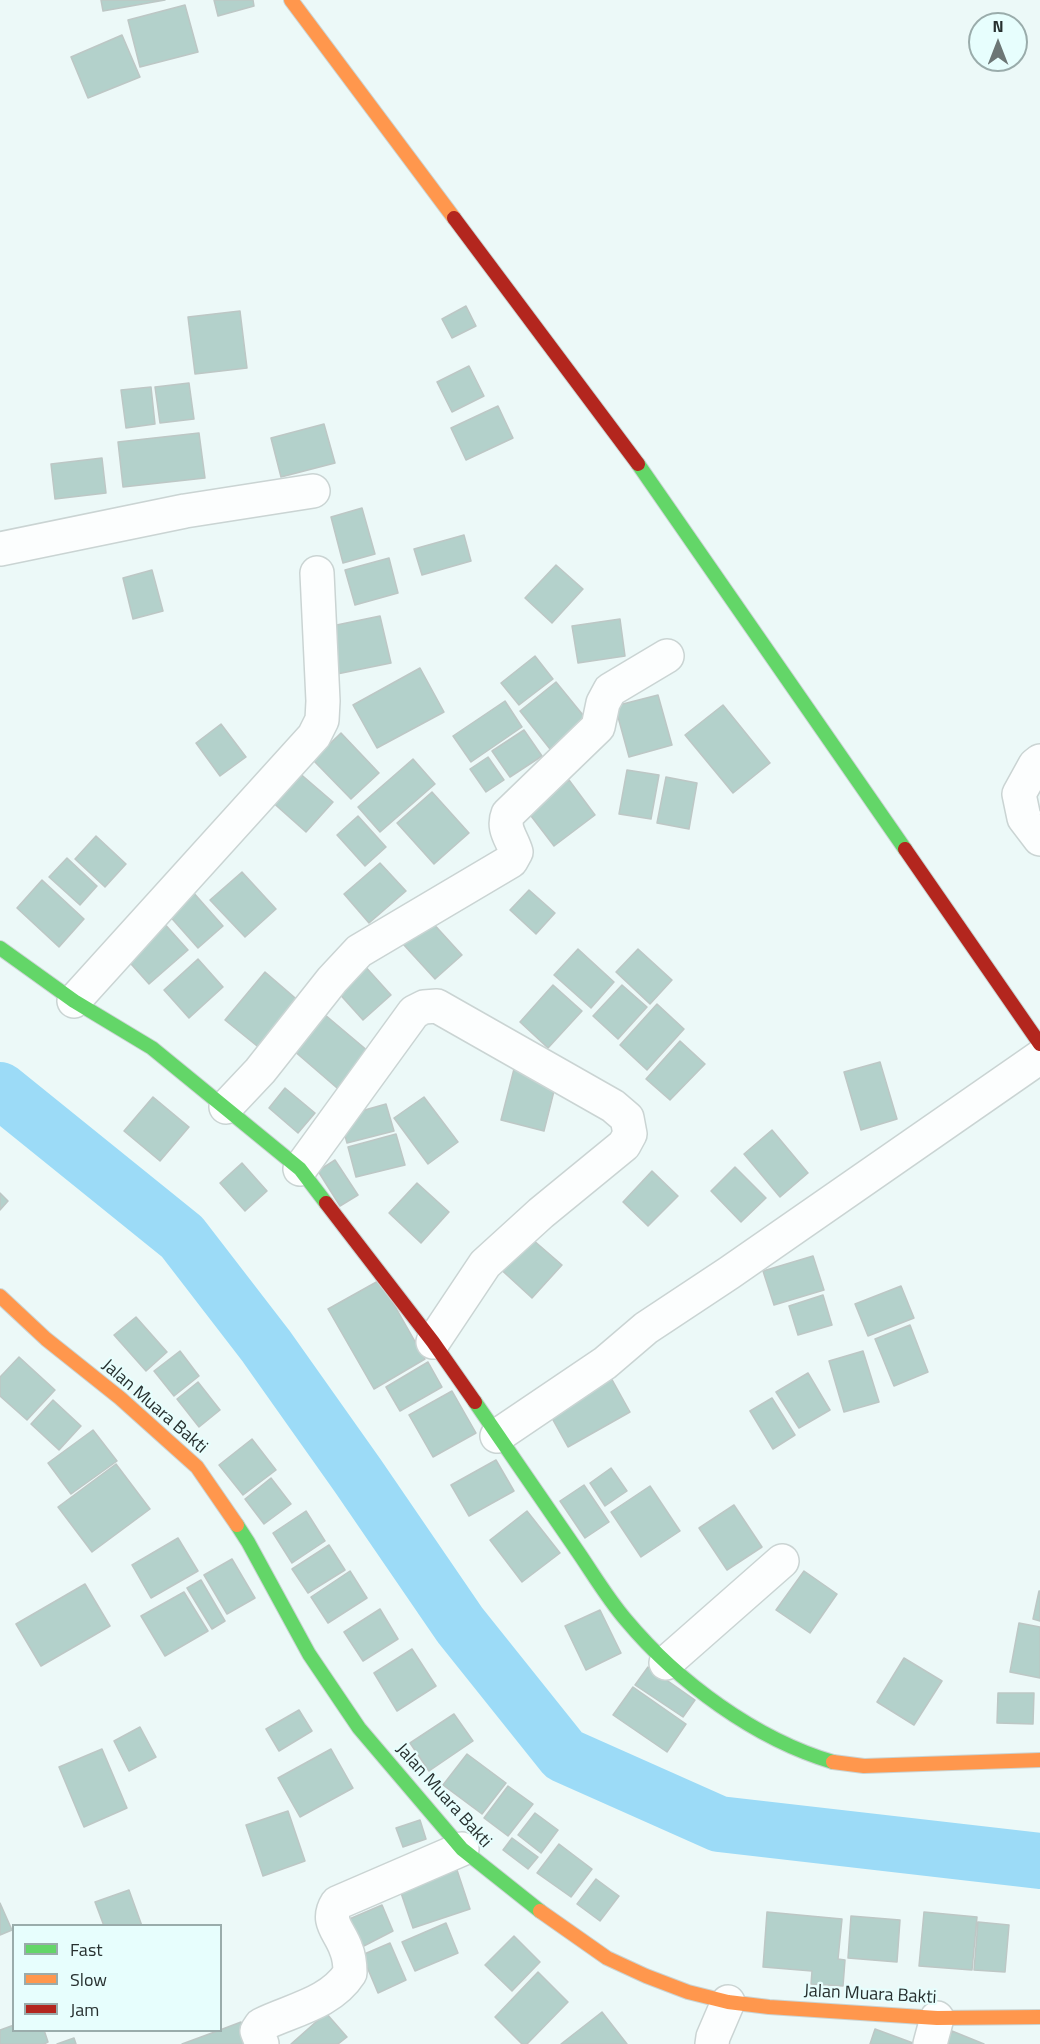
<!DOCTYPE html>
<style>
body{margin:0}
#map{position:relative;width:1040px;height:2044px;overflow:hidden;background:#ecf9f8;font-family:"Titillium Web",sans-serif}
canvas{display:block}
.legend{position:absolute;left:12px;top:1924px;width:210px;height:108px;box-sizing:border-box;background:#e7fefd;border:2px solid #9aacab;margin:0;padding:8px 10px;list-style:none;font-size:18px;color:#27302f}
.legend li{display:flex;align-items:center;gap:12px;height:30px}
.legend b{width:30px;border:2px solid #9aacab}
.north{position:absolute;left:968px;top:12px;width:60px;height:60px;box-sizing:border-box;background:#e7fefd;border:2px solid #9aacab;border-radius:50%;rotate:0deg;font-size:16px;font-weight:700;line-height:24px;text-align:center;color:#27302f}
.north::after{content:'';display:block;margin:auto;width:21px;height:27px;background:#6c7675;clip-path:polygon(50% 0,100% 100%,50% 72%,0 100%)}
</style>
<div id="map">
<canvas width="1040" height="2044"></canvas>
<ul class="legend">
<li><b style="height:8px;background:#63d668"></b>Fast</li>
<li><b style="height:8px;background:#ff974d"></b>Slow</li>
<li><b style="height:8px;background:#b3261e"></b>Jam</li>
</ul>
<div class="north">N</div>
</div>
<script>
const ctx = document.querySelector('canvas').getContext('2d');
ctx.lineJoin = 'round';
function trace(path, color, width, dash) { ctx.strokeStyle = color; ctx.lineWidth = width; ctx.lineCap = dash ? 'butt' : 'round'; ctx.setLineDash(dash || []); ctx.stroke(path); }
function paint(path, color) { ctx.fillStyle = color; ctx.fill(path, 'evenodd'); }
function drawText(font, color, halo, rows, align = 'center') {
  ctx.font = font + ' "Titillium Web",sans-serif'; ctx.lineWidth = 4.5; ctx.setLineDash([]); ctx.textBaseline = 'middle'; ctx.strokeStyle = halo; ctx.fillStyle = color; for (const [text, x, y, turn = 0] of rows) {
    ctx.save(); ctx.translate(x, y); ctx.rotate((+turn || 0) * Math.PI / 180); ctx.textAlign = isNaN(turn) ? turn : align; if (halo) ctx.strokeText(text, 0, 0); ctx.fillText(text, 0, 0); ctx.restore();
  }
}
trace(new Path2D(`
 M0 1090 182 1237 266 1346 358 1476 460 1625 564 1755 719 1824 1040 1861`), '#9cdbf7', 56);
const building = new Path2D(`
 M101 0H165L103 11Z
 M214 0H253L254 6 218 16Z
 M185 5 198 52 140 67 128 20Z
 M122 35 140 77 88 98 71 57Z
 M466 306 476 326 452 338 442 319Z
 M240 311 247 368 195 374 188 317Z
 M469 366 484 396 452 412 437 382Z
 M189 383 194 419 160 423 155 387Z
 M151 387 155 424 126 428 121 390Z
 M498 406 513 438 466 460 451 428Z
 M324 424 335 463 281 477 271 438Z
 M199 433 205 478 123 487 118 442Z
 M102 458 106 493 55 499 51 464Z
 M362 508 375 554 343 563 331 517Z
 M464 535 471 561 422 575 414 549Z
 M389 558 398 593 355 605 345 570Z
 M556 565 583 589 552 623 525 598Z
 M152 570 163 611 133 619 123 578Z
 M380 616 391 663 337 674 327 627Z
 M620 619 625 656 578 663 572 626Z
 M535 656 553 679 519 705 501 683Z
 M420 668 444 712 377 748 353 705Z
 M556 682 587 720 550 749 520 711Z
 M658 695 672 745 629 757 615 706Z
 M505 701 522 727 471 762 453 736Z
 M723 705 770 763 733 793 685 735Z
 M221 724 246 757 220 776 196 743Z
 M524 730 542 756 510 777 492 751Z
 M341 733 379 773 351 799 313 760Z
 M488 757 504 780 486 792 470 769Z
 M413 759 435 784 380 832 358 807Z
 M627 770 659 775 651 819 619 814Z
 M297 771 333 802 306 832 270 800Z
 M666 777 697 783 689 829 657 823Z
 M569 780 595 815 554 846 528 812Z
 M432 792 469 833 434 864 397 823Z
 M358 816 386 847 365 866 337 835Z
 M96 836 126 864 105 887 75 859Z
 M67 858 97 886 80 905 49 877Z
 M380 863 406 891 369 923 344 894Z
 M242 872 276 909 245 937 210 900Z
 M42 880 84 919 59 947 17 908Z
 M529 890 555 913 536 934 510 910Z
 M192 891 223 926 198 948 167 913Z
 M430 920 462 955 435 979 403 944Z
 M162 921 188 950 149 984 123 955Z
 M578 949 614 982 591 1008 554 975Z
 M638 949 672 980 650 1004 616 972Z
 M198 959 223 987 189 1018 164 990Z
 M363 964 391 995 363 1020 335 989Z
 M265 972 301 1003 262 1050 225 1020Z
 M553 985 582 1011 548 1048 520 1022Z
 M622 985 647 1007 618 1039 593 1016Z
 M657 1004 684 1029 647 1070 620 1045Z
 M324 1014 375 1057 344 1094 293 1050Z
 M680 1041 705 1064 670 1100 646 1079Z
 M880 1062 897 1119 861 1130 844 1072Z
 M514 1069 557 1079 544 1131 501 1120Z
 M285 1088 315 1113 298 1133 269 1108Z
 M153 1097 189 1127 160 1161 124 1131Z
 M424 1097 458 1142 428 1164 394 1118Z
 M386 1104 394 1131 347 1143 340 1117Z
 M772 1130 808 1173 780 1197 744 1154Z
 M396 1134 405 1165 356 1177 348 1147Z
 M335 1160 358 1195 340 1206 318 1171Z
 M242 1163 267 1191 245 1211 220 1183Z
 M735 1167 766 1198 741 1222 711 1191Z
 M652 1171 678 1196 648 1226 623 1202Z
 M417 1183 449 1212 421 1243 389 1213Z
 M0 1193 8 1201 0 1210Z
 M525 1233 562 1265 532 1298 496 1265Z
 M813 1256 824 1290 774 1305 763 1271Z
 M380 1280 425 1359 374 1389 328 1309Z
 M901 1286 914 1318 868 1336 855 1304Z
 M823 1295 832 1325 798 1335 789 1306Z
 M136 1317 167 1352 146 1371 114 1335Z
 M910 1325 928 1372 894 1386 875 1339Z
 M180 1351 199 1376 174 1396 154 1371Z
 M863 1351 879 1402 844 1412 829 1361Z
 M19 1357 55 1390 27 1420 0 1396V1377Z
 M428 1362 442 1387 400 1411 386 1387Z
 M808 1373 830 1410 799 1428 776 1392Z
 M610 1376 630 1412 568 1447 548 1411Z
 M198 1382 220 1410 199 1427 177 1399Z
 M452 1391 476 1433 433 1457 409 1415Z
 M772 1398 795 1435 773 1449 750 1411Z
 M53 1400 81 1426 59 1450 31 1424Z
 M93 1430 117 1461 71 1494 48 1463Z
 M252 1439 276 1470 243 1495 219 1465Z
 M496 1460 514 1491 469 1516 451 1485Z
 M116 1464 150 1509 92 1552 58 1507Z
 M611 1468 627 1491 605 1506 590 1483Z
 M271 1478 291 1504 264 1524 245 1499Z
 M584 1485 609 1522 585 1538 560 1501Z
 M650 1486 680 1531 641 1557 611 1512Z
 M734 1505 762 1547 727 1570 699 1528Z
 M306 1511 325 1541 292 1563 273 1533Z
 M527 1511 560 1553 522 1582 490 1540Z
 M178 1538 198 1571 151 1598 132 1565Z
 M329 1545 345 1570 308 1593 292 1569Z
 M232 1559 255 1598 227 1614 204 1575Z
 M350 1571 367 1598 328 1623 311 1597Z
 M804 1571 837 1594 810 1633 776 1610Z
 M201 1580 225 1621 212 1629 187 1588Z
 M85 1584 110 1626 41 1666 16 1624Z
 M1039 1591H1040V1621L1033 1619Z
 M184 1592 208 1631 165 1656 141 1616Z
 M380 1609 398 1639 363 1661 344 1632Z
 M600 1610 621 1653 586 1670 565 1626Z
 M1019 1623 1040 1627V1678L1010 1672Z
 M412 1649 436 1686 397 1711 374 1673Z
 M904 1658 942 1681 914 1725 877 1702Z
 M648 1667 695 1700 683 1717 635 1685Z
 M633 1687 686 1724 667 1752 613 1715Z
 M998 1693H1034L1033 1724 997 1723Z
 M299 1710 312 1731 279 1751 266 1729Z
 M454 1714 473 1741 429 1771 410 1743Z
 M140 1727 156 1757 129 1771 114 1741Z
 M102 1749 127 1808 84 1827 59 1767Z
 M331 1749 353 1788 300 1817 278 1778Z
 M467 1754 506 1783 482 1814 443 1785Z
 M508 1786 533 1804 508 1836 484 1818Z
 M288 1811 305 1861 263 1876 246 1825Z
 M535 1813 558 1830 541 1853 518 1835Z
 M420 1820 426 1839 403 1847 396 1828Z
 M512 1838 538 1857 528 1869 503 1850Z
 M559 1844 592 1869 571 1897 537 1873Z
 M457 1870 470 1909 413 1928 400 1890Z
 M596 1879 619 1896 600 1921 577 1904Z
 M129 1890 142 1926H104L95 1902Z
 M0 1903 12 1930 0 1935Z
 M382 1905 393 1931 358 1949 347 1920Z
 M767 1912 842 1919 838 1959 845 1960 843 1986 811 1984 812 1971 763 1967Z
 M924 1912 977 1917 972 1970 919 1966Z
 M851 1916 900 1920 897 1962 848 1958Z
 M978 1922 1009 1925 1005 1972 974 1970Z
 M446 1923 458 1953 415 1971 402 1942Z
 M514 1936 540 1962 512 1991 485 1965Z
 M390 1943 406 1980 378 1993 362 1955Z
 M538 1972 568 2002 527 2044H522L495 2017Z
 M602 2012 627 2044H561Z
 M326 2013 347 2037 338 2044H291Z
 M241 2022 250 2044H182L220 2030Z
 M14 2025V2030H44L48 2042 44 2044H0V2030Z
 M875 2029 913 2043V2044H870Z
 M952 2031 984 2044H946Z
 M74 2038 76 2044H57Z`);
paint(building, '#b3d1cb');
trace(building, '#bdc7c5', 1.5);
const street = new Path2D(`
 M0 549 185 511 313 491
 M1040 761 1035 765 1019 794 1024 818 1040 839
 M74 1001 314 736 322 720 323 701 317 573
 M226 1107 260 1071 332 980 359 951 511 861 516 852C512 838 502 829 508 814L598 727 603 703 610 690 667 656
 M300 1169 414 1012 424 1007 437 1006 613 1106 627 1118 630 1134 624 1145 541 1213 485 1264 433 1342
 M497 1436 605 1363 646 1328 729 1273 1040 1057
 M666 1663 782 1561
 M262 2044 257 2031 261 2025C291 2010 330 2004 350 1973 350 1965 349 1956 346 1949 340 1931 325 1922 337 1903L462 1849
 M712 2044 713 2037 728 2002
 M930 2044 937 2018`);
const fast = new Path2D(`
 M638 464 905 849
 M0 948 74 1001 152 1048 300 1169 326 1203
 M475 1402C509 1451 542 1500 576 1549 592 1572 607 1598 626 1620 678 1682 755 1739 833 1762
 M237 1525 248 1542 309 1654 359 1728 462 1849 540 1911`);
const slow = new Path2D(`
 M291 0 454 218
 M0 1296 46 1339 120 1398 197 1467 237 1525
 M833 1762 864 1766 1040 1760
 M540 1911 607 1958 646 1976 688 1992 728 2002 769 2007 937 2018 1040 2017`);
const jam = new Path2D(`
 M454 218 638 464
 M905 849 1040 1044
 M326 1203 433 1342 475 1402`);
trace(street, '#cad4d3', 36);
trace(fast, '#cad4d3', 16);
trace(slow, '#cad4d3', 16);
trace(jam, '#cad4d3', 16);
trace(street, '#fcfefe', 33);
trace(fast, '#63d668', 14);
trace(slow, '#ff974d', 14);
trace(jam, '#b3261e', 14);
drawText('18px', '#27302f', '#e7fefd', [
 ["Jalan Muara Bakti",154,1407,41],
 ["Jalan Muara Bakti",443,1796,48],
 ["Jalan Muara Bakti",870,1995,3]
]);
</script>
